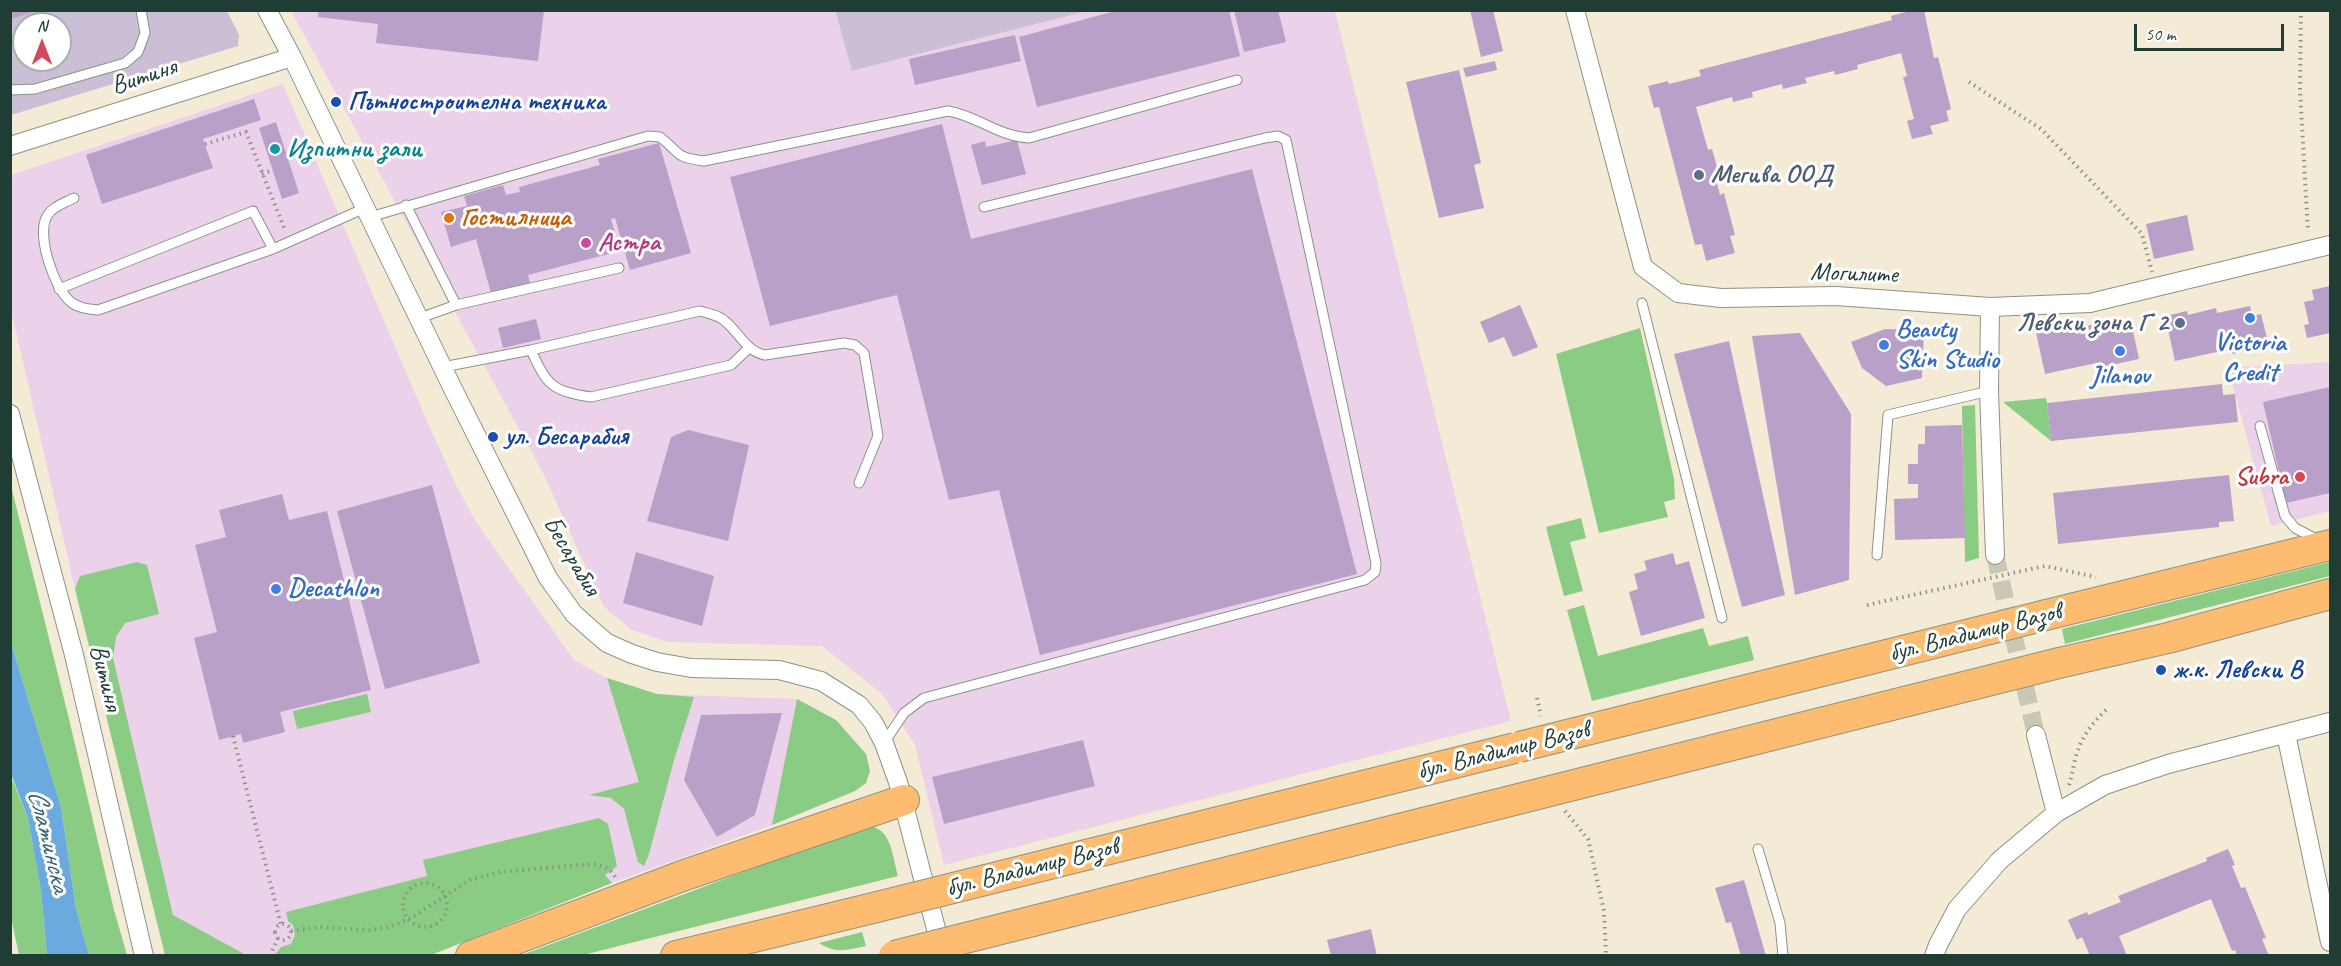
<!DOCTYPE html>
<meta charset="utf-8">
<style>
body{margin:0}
#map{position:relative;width:2341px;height:966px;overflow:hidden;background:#f4ebd6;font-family:Caveat,sans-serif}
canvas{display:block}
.frame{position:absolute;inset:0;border:12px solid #1f3d34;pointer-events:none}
.north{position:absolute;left:12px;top:12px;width:60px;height:60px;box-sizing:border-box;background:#fff;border:2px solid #a5b1ae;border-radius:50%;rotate:0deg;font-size:16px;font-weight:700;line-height:24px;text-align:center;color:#1f3d34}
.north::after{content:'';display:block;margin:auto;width:21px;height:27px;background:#d1495b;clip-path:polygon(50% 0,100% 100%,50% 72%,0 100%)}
.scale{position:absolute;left:2134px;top:24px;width:150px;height:27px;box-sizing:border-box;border:3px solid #1f3d34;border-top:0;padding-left:8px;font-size:18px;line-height:21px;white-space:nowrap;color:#1f3d34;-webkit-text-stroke:4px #fff;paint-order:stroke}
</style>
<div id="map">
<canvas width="2341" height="966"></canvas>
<div class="frame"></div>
<div class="north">N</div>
<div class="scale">50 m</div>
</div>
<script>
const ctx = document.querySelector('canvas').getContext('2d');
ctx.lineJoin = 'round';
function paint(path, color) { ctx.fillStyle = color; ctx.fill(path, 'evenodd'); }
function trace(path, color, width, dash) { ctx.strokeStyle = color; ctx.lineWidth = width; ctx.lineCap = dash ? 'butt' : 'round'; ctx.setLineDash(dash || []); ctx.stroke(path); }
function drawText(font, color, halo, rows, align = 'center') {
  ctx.font = font + ' Caveat,sans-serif'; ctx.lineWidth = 6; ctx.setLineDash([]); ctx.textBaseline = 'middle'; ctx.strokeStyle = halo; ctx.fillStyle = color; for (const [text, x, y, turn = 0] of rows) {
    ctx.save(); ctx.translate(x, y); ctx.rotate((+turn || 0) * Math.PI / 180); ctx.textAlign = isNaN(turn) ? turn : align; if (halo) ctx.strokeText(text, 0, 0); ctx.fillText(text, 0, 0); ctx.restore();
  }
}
paint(new Path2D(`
 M291 11H835L853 71 1087 11H1335L1511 721 944 865 915 745 882 694 822 646 667 642 632 630 604 607 544 475Z
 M283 84 426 419 455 483 476 522 574 660 607 678 657 694 797 699 836 720 866 754 870 771 866 783 855 791 772 825 532 912 428 955H165L75 589 11 310 10 180 14 174Z
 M2330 362V511L2271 526 2228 368Z`), '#ecd1ea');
paint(new Path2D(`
 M835 10H1087V11L852 71Z
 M11 11H227L239 35 238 46 11 115ZM24 24H60V60H24Z`), '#cbbfd5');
paint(new Path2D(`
 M1640 328 1674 479 1675 499 1664 502 1668 517 1599 533 1556 354Z
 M2046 398 2047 403 2051 441 2003 402Z
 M1975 405 1979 558 1965 562 1962 406Z
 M10 482 69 719 114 910 127 955H89L76 909 61 807 11 643Z
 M1581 518 1586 538 1570 542 1583 591 1564 596 1546 527Z
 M137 562 147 565 159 614 125 623 116 637 113 658 173 915 246 955H165L75 589 80 576Z
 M2330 562V576L2065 644 2062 629Z
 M1584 605 1598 656 1703 628 1709 646 1748 636 1754 660 1592 701 1567 610Z
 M607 678 657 694 694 697 674 760 649 854 644 866 638 862 624 809 611 798 589 795 639 782Z
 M367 694 371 712 297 729 293 711Z
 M797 699 836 720 866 754 870 771 866 783 855 791 772 825Z
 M10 774 28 818 41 891 47 955H19L11 917Z
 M599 818 608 824 617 866 605 875 612 883 431 955H275L281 947 291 944 295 935 293 925 288 921 286 912 427 876 423 860Z
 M866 826C892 826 892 856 898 876L583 955 519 956Z
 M862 932 866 946C848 950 835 954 819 943Z`), '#8bcc84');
paint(new Path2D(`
 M11 643 61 807 76 909 89 955H47L41 891 28 818 11 774Z`), '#6aaade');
paint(new Path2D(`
 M10 10H36V11L10 19Z
 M319 10H544L538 61 376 43 378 24 318 17Z
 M1119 10H1229L1240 56 1037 107 1019 37Z
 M1234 10H1278L1286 42 1244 52Z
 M1470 10H1493L1503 51 1481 57Z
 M1913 10H1924L1934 58 1938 57 1951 109 1946 111 1949 121 1930 126 1933 134 1912 139 1907 121 1914 119 1903 77 1907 76 1901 53 1857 65 1858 69 1835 75 1834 71 1805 78 1807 83 1783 89 1782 84 1752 92 1753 97 1733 102 1732 97 1696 107 1708 150 1712 149 1718 171 1714 172 1720 195 1724 193 1735 235 1730 236 1735 253 1706 261 1702 244 1695 245 1659 107 1654 108 1648 86 1668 81 1669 84 1701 76 1699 70 1892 20 1891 16Z
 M1015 35 1021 61 915 85 909 59Z
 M1495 61 1497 70 1466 77 1463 68Z
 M1459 70 1481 163 1474 165 1484 208 1439 218 1406 82Z
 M254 99 261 120 203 139 213 168 102 204 86 155Z
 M276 122 299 193 282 199 259 128Z
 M942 124 971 239 1252 169 1357 574 1040 655 999 490 949 500 897 295 770 326 730 177Z
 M1017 140 1026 174 982 185 971 145 985 141 986 147Z
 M659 143 691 253 630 270 615 218 611 219 620 251 528 275 530 283 491 293 476 239 451 247 441 212 467 206 464 196 503 185 506 195 520 192 519 187 600 165 598 159Z
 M2187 215 2194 250 2154 259 2146 224Z
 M2330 286V333L2307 338 2304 325 2309 324 2304 302 2314 300 2312 290Z
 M1520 305 1538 347 1513 357 1504 337 1489 343 1480 322Z
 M2250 306 2252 316 2261 314 2269 346 2232 354 2231 349 2175 361 2165 316 2187 311 2188 315 2216 308 2217 313Z
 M2120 318 2122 328 2132 326 2139 359 2102 367 2101 362 2045 374 2035 328 2057 323 2058 327 2086 321 2087 326Z
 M536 319 541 339 503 348 498 328Z
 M1885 329 1924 330 1922 378 1886 386 1862 368 1851 342Z
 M1800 333 1851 414 1849 580 1795 595 1752 336Z
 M1729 341 1785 595 1742 607 1674 354Z
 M2222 384 2223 395 2235 394 2238 422 2051 441 2047 403Z
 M2330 387V493L2286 503 2263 402Z
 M1962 425 1965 538 1895 540 1894 499 1918 498V484H1908V464H1918V444H1925V426Z
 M688 430 749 445 728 541 647 521 671 437Z
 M2229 475 2234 521 2219 522V527L2058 544 2053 493Z
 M432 485 480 663 385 689 337 511Z
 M282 494 289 520 327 511 371 690 280 712 285 732 243 743 241 734 219 740 194 638 217 632 195 545 226 537 219 510Z
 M636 552 714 576 702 626 623 603Z
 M1673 553 1676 565 1689 561 1705 618 1641 636 1629 592 1638 589 1634 574 1647 570 1644 561Z
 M782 713 755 815 717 837 684 780 701 715Z
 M1083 740 1095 786 944 824 932 777Z
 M2228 849 2235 865 2232 866 2241 888 2245 887 2266 938 2262 939 2269 956H2237L2235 950 2232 951 2211 899 2119 936 2127 956H2090L2082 937 2077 940 2068 920 2087 912 2088 915 2121 902 2118 896 2207 861 2206 858Z
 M1744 880 1766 956H1741L1731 922 1726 923 1715 888Z
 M1371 929 1377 956H1331L1327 940Z`), '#b8a0c8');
trace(new Path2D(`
 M1995 555 2036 735`), '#c9c8b6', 18, [18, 9]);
const lane = new Path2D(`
 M10 90 35 89 125 63 138 52 145 33 141 10
 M74 198C65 203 53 206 47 216 36 235 54 289 71 302 78 308 88 309 98 310L273 249 365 208
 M406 205 456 305 619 268
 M370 217 648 136 660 137C681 153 673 157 704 161L948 111C978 116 997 136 1029 138L1237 80
 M59 289 253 211 273 249
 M1642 303 1722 618
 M420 318 456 305
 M531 350C547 385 551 391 591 397L731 365 749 348
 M443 367 531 350 700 311C710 314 719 315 726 322 740 334 746 351 765 355L844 343 855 345 864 353 878 436 859 483
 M2260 426 2285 516 2295 528 2318 540
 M1877 555 1888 415 1989 391
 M884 743 904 713 924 698 1365 580 1375 572 1376 563 1286 140 1278 136 1265 138 984 207
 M1758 849 1780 923 1783 956`);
const street = new Path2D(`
 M267 10 292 57 453 389 548 578 574 614 593 631 607 643 632 654 657 662 691 668 779 670 821 681 859 705 873 722 884 743 898 782 942 952
 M1575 10 1643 267 1678 293 1721 298 1836 296 1990 307 2090 303 2330 245
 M10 146 292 57
 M1990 307 1989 391 1995 555
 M10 414 74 655 144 956
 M2286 734 2330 942
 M2036 735 2056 813
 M1934 956 1938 945 1957 909 2000 860 2056 813 2105 785 2168 764 2330 722`);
const primary = new Path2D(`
 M2046 615 2330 545
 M2059 663 2168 638 2330 594
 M471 956 682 876 904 800
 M676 956 877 907`);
trace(lane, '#8a9485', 11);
trace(street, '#8a9485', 20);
trace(primary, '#8a9485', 32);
trace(new Path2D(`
 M2301 10 2300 90 2308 232
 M1969 82 2041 129 2142 234 2152 272
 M205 144 246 132 285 230
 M262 174 273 170
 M1867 605 2045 566 2096 577
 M1537 698 1541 716
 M233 736 281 925
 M2069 785C2072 776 2073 766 2076 756 2082 736 2093 722 2108 708
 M1565 811 1588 839 1604 911 1606 956
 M403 905a22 22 0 1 1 44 0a22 22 0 1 1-44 0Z
 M275 932a8 8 0 1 1 16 0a8 8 0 1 1-16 0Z
 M291 931 322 927 370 930 389 927 411 918 470 880 500 872 593 864C602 866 610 867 615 877
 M270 956 278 938`), '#8a9485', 4, [1.5, 4.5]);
trace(lane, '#fff', 9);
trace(street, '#fff', 18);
trace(primary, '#fdbc70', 30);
const primaryBridge = new Path2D(`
 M1519 747 2046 615
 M877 907 1515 748
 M894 956 2059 663`);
trace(primaryBridge, '#8a9485', 32, []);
trace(primaryBridge, '#fdbc70', 30);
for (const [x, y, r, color] of [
 [336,102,6,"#1a4fb4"],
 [275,149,6,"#0f9aa8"],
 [1699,175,6,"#5c6f8a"],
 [449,218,6,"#e8710a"],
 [586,243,6,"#d1479c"],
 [2250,318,6,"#3f7fe0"],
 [2180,323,6,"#5c6f8a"],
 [1884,345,6,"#3f7fe0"],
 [2120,351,6,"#3f7fe0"],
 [493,437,6,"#1a4fb4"],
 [2300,477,6,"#e0444e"],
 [276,589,6,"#3f7fe0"],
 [2161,670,6,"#1a4fb4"]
]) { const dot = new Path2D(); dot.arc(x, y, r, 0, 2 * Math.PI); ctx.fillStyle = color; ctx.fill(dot); trace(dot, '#fff', 2); }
drawText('26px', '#1f3d34', '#fff', [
 ["Витиня",144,77,-18],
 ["Могилите",1854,274,2],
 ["Бесарабия",571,556,59],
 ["бул. Владимир Вазов",1975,633,-14],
 ["Витиня",105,678,76],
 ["бул. Владимир Вазов",1503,751,-14],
 ["бул. Владимир Вазов",1032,868,-14]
]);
drawText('bold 26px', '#164399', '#fff', [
 ["Пътностроителна техника",348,102],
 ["ул. Бесарабия",505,437],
 ["ж.к. Левски В",2173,670]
], 'left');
drawText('bold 26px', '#0d838f', '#fff', [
 ["Изпитни зали",287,149]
], 'left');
drawText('bold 26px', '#4e5e75', '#fff', [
 ["Мегива ООД",1711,175],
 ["Левски зона Г 2",2168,323,"right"]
], 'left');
drawText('bold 26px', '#c56008', '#fff', [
 ["Гостилница",461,218]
], 'left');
drawText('bold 26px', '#b23c85', '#fff', [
 ["Астра",598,243]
], 'left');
drawText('bold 26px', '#366cbe', '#fff', [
 ["Beauty",1896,330],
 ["Skin Studio",1896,360],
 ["Victoria",2250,343,"center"],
 ["Credit",2250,373,"center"],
 ["Jilanov",2120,376,"center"],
 ["Decathlon",288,589]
], 'left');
drawText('bold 26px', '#be3a42', '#fff', [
 ["Subra",2288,477]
], 'right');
drawText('italic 27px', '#396370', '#fff', [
 ["Слатинска",48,841,76]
]);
</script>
